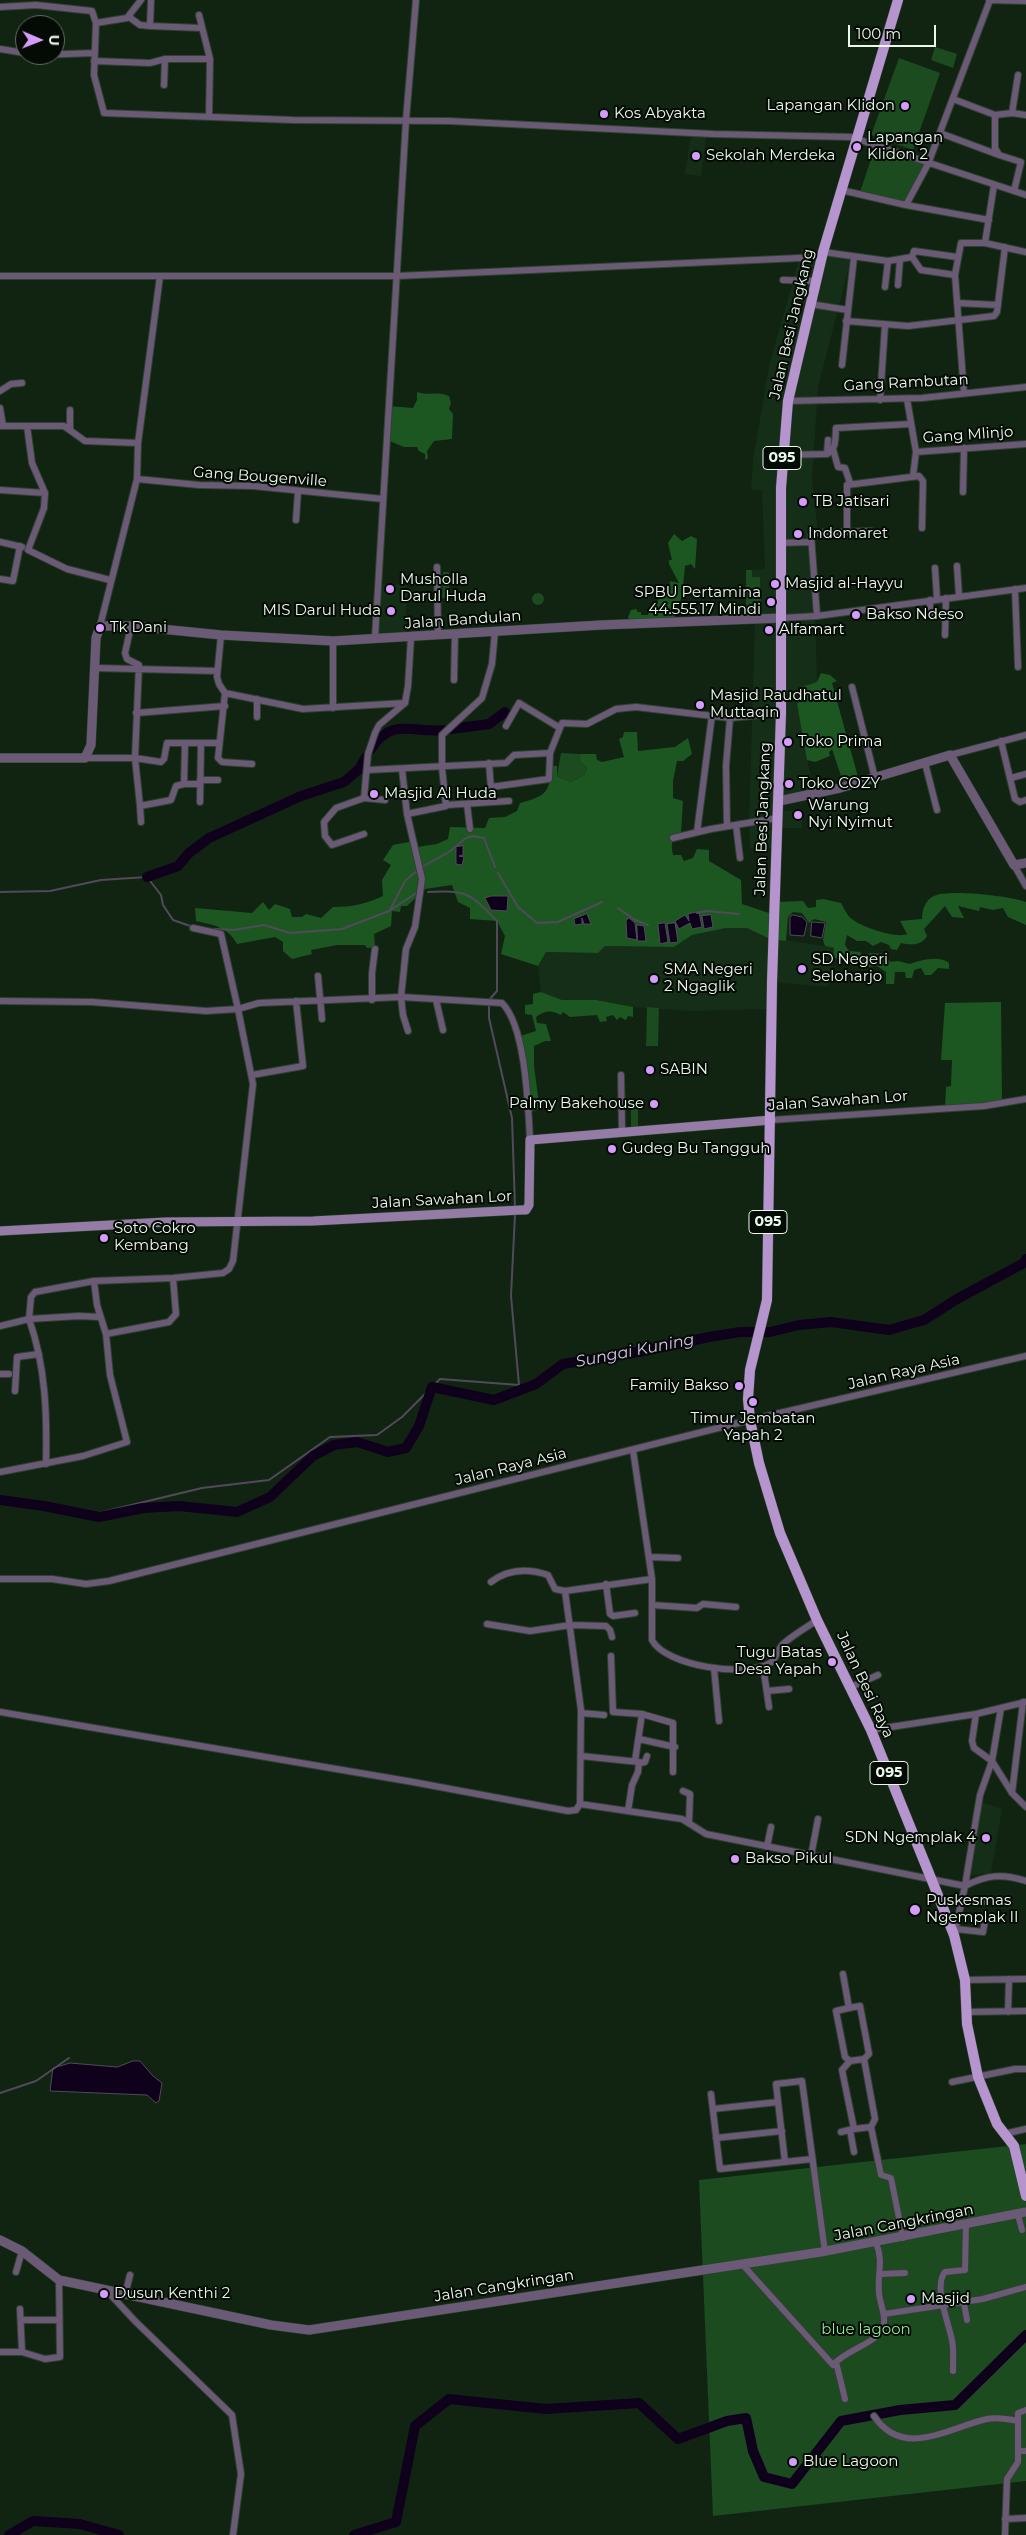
<!DOCTYPE html>
<style>
body{margin:0}
#map{position:relative;width:1026px;height:2535px;overflow:hidden;background:#112412;font-family:Montserrat,sans-serif}
canvas{display:block}
.north{position:absolute;left:15px;top:15px;width:50px;height:50px;box-sizing:border-box;background:#040b04;border:1px solid #616a61;border-radius:50%;rotate:91deg;font-size:14px;font-weight:700;line-height:20px;text-align:center;color:#ecf8ec}
.north::after{content:'';display:block;margin:auto;width:18px;height:22px;background:#d59cfb;clip-path:polygon(50% 0,100% 100%,50% 72%,0 100%)}
.scale{position:absolute;left:848px;top:25px;width:88px;height:22px;box-sizing:border-box;border:2px solid #ecf8ec;border-top:0;padding-left:6px;font-size:15px;line-height:18px;white-space:nowrap;color:#ecf8ec;-webkit-text-stroke:4px #040b04;paint-order:stroke}
</style>
<div id="map">
<canvas width="1026" height="2535"></canvas>
<div class="north">U</div>
<div class="scale">100 m</div>
</div>
<script>
const ctx = document.querySelector('canvas').getContext('2d');
ctx.lineJoin = 'round';
function paint(path, color) { ctx.fillStyle = color; ctx.fill(path, 'evenodd'); }
function trace(path, color, width, dash) { ctx.strokeStyle = color; ctx.lineWidth = width; ctx.lineCap = dash ? 'butt' : 'round'; ctx.setLineDash(dash || []); ctx.stroke(path); }
function drawText(font, color, halo, rows, align = 'center') {
  ctx.font = font + ' Montserrat,sans-serif'; ctx.lineWidth = 4; ctx.setLineDash([]); ctx.textBaseline = 'middle'; ctx.strokeStyle = halo; ctx.fillStyle = color; for (const [text, x, y, turn = 0] of rows) {
    ctx.save(); ctx.translate(x, y); ctx.rotate((+turn || 0) * Math.PI / 180); ctx.textAlign = isNaN(turn) ? turn : align; if (halo) ctx.strokeText(text, 0, 0); ctx.fillText(text, 0, 0); ctx.restore();
  }
}
paint(new Path2D(`
 M691 136 706 137 701 176 685 174Z
 M802 249 851 259 818 387 812 480 818 531 813 533 817 682 810 685 804 697 797 704 814 794 779 802V811H802V828H778L777 848 750 849 749 823 755 619 760 577H752V570L765 569 762 490H751L753 460 769 366Z
 M378 584 407 585 405 637 375 638Z
 M726 928H747L770 939 767 1009 690 1011 633 1007 596 1000H562L541 992 538 966 546 952 598 953 605 946 674 947 692 935Z
 M774 938 834 948 828 987 772 982Z
 M981 1802 1002 1809 991 1873 970 1875Z`), '#152e17');
paint(new Path2D(`
 M935 47 957 54 953 68 931 60Z
 M899 58 940 73 913 150 871 135Z
 M875 147 925 165 905 203 860 192Z
 M746 570H752V577H760L761 619 746 620Z
 M443 572H449V598H442Z
 M532 599a6 6 0 1 1 12 0a6 6 0 1 1-12 0Z
 M561 753 579 754 580 761 587 768 584 775 571 782 557 776Z
 M647 1007 659 1008 658 1046H646Z
 M638 1105V1129H631V1106Z
 M1026 2144V2481L713 2516 699 2180Z`), '#1b4b1f');
paint(new Path2D(`
 M417 392C428 396 437 391 449 396L451 403 449 409 453 414 452 439 434 441 427 451 428 458 425 460V454L419 451 417 447H404L387 440 389 406 413 408 417 400Z
 M674 534 682 541 691 536 697 539 695 569 691 564 685 566 682 596 673 622 630 621 628 617 631 610 637 609V612H641V615H648L649 610 656 606 660 595 669 593 670 581 679 583 669 564V560H672L668 543Z
 M821 673 830 675 837 681 832 683 858 777 843 782 832 749 829 752 830 756 815 762 807 760 797 704 804 697 802 687 817 682Z
 M624 732H637L638 751 675 747 688 738 692 754 683 761H677L673 781V798L683 801 681 833C671 840 671 844 673 855H681L684 861 693 858 697 849 709 850V861L741 880 742 904 772 914 776 902 803 901 808 908 816 907V900L823 899 841 903C844 908 847 916 852 919 861 927 897 939 907 934L900 921 922 919C922 910 925 900 934 896 949 889 1009 896 1026 902V925L1008 917 1003 908 993 910 980 907 979 911 958 906 964 918 952 917 945 906 924 929 927 936C921 946 911 945 901 943L897 950 891 949 889 945 881 942 873 946 866 941H857L847 935 845 945 849 951 860 952 863 956 870 953 886 954 890 962 898 961 910 964C920 960 940 955 949 963V969L938 968 931 975H925L921 968 914 970 912 978H906L905 972H895L894 984H886V972L877 966 867 967 855 963 848 966 846 959 841 961 833 957 834 948 825 946 823 940 826 922 814 919 809 923 802 913 793 912 788 917 786 941 770 939 747 928H726L692 935 674 947 605 946 598 953 546 952 538 966 501 954 505 936 497 921 470 919V908L458 902 452 885 425 889 407 906H401L400 912 392 911 391 926 374 934 375 947 367 948 365 945H337L311 950 312 954 292 959 283 951V942L275 937 237 944C228 927 214 925 196 921L195 908 252 913 263 902 269 910 275 904 290 909 292 917H302L306 914 321 918 333 907C352 907 366 904 383 896L382 880 391 865 383 860 393 845 409 842 417 847 437 844 448 839 450 827 485 828 489 818 505 817 517 811 520 803C546 796 550 793 551 766H557V776L571 782 584 775 587 768 580 761 579 754H596L597 760 602 762 624 757 619 739 623 737Z
 M541 992 562 1000H596L633 1007V1017L628 1016 626 1020 620 1017 617 1020 613 1015 606 1017 607 1021 600 1022 597 1015 570 1017 563 1012 561 1015C551 1010 546 1010 536 1017L537 1023 546 1024 551 1041H545L534 1046V1066L539 1104 538 1109 529 1113 517 1037 536 1031 532 1015 525 1014V1005L533 1004V994Z
 M1001 1002 1002 1101 945 1107 946 1087 951 1086 952 1060H941L945 1003Z`), '#1c5722');
const water = new Path2D(`
 M463 846V855L459 856 464 857 462 865 456 864V847Z
 M492 896H508L507 911 491 910 485 898Z
 M699 912 702 927 692 929 690 923 679 929 675 921 685 915 689 921 688 914Z
 M587 914 591 924H584L582 918V924L575 925 574 919Z
 M711 915 713 927 704 929 702 916Z
 M793 915 802 917 807 922 804 936 790 935V917Z
 M629 918 635 923 637 940 627 938 626 921Z
 M812 922 825 923 822 938 811 936Z
 M665 923 668 942 660 944 658 924Z
 M675 923 678 942 670 943 667 924Z
 M637 925 644 926 646 941H638Z
 M133 2061H140L153 2076 162 2083 159 2101 156 2103 147 2095 50 2091 53 2068 70 2063 117 2067Z`);
paint(water, '#0f001c');
trace(water, '#514a5a', 1);
trace(new Path2D(`
 M422 867 449 852 466 838 473 836 484 838 495 867
 M498 873 518 907 537 923 558 922 602 902
 M0 892 50 891 101 880 147 877 161 895 163 905 173 920 193 927
 M428 892C467 890 470 893 497 921V991L489 1000
 M618 908 635 920 648 925
 M390 910 405 881 418 870
 M697 913 707 911 739 914
 M215 929 234 930 264 925 290 933 342 929 389 911 418 892
 M489 1005V1018L512 1118 515 1207
 M94 1514 202 1488 269 1480 330 1437 377 1435 402 1417 440 1379 519 1385 511 1296 515 1214
 M0 2093 36 2081 69 2058`), '#514a5a', 2);
trace(new Path2D(`
 M451 729 489 724 505 712
 M371 749C392 716 415 734 443 730
 M147 877 178 866 189 853 209 838 301 796 344 782 359 769 366 757
 M0 1500 44 1506 99 1517 143 1508 179 1506 237 1512 270 1497 313 1456 334 1445 357 1442 388 1452 406 1448 419 1426 432 1387 494 1400 536 1384 563 1364 639 1352 709 1337 740 1332H770L799 1325 831 1322 889 1330 924 1320 957 1299 1024 1263 1026 1259
 M9 2535 33 2521 80 2524 119 2535
 M354 2535 396 2522 415 2426 449 2399 546 2409 639 2403 678 2439 727 2421 746 2418 753 2451 764 2477 792 2484 841 2421 900 2410 955 2405 1026 2335`), '#0f001c', 10);
const minor = new Path2D(`
 M151 0 150 26 201 28
 M989 0 1026 1
 M0 7 36 5 92 11 96 23 94 75 104 113 293 120 449 121 713 134 851 137 1026 195
 M199 15 210 59 209 117
 M129 17 140 25 150 26
 M96 23 127 18 141 0
 M0 49 25 53
 M39 55 94 53
 M94 61 150 63 165 59H210
 M164 85 165 59
 M953 99 995 115V148L999 155 1021 162 1014 191
 M1012 113 1018 75
 M995 115 1012 113 1026 115
 M940 133 999 155
 M841 190 906 205 928 164 990 0
 M906 205 989 220
 M985 243 994 185
 M823 252 888 261 912 257 921 270 955 275
 M912 257 914 251 957 257
 M0 276H397L822 257
 M783 280 816 281
 M898 285 900 259
 M885 287 888 261
 M957 303 998 305
 M810 304 848 310
 M846 321 908 326 994 316 997 312 1005 247
 M842 365 854 257
 M0 391 11 384 22 383
 M964 393 955 275 961 243H985L1026 252
 M907 399 916 452 913 476
 M880 400 885 325
 M788 401 922 398 1026 387
 M0 408 3 426
 M0 426H27L32 463 45 493
 M27 426H64L85 441 138 443
 M70 429V410
 M833 449 838 467 845 468 850 483
 M916 452 1026 444
 M827 454 828 440
 M782 455 827 454C837 449 835 438 836 428L911 424
 M137 479 199 485 253 486 383 499
 M0 490 45 493 44 508 28 550 67 569 110 580
 M963 492 964 448
 M296 520 298 491
 M847 531V485L919 476 923 481 922 528
 M0 542 22 547
 M781 543 811 542
 M957 566 959 596
 M437 567 438 635
 M935 568 937 599
 M0 579 13 581 20 546
 M1015 589 1018 667
 M930 600V615
 M817 616 811 535 812 533 871 531
 M781 618 817 616 1026 588
 M100 626 137 479 138 443 160 276
 M131 626 125 653 127 659 139 665 135 758 140 806 171 800 176 786 184 784
 M221 635 217 677 219 684 225 693 303 709 405 703 408 686 411 637
 M945 635 946 598
 M375 638 406 120 416 0
 M95 668 217 671
 M454 680 455 634
 M852 687 875 778
 M225 693 218 758 222 762 252 764
 M333 708V641
 M136 713 225 706
 M257 717V699
 M506 726 519 703 560 728
 M1001 741 1015 799 1020 802 1026 800
 M185 743 184 784H200
 M950 755 1026 735
 M85 758H135L161 762 164 759 167 743H219
 M489 763 492 802
 M925 763 937 810
 M402 769 407 814 422 879 415 927 406 949 401 997 403 1015 408 1031
 M368 770 506 763 514 755 550 753
 M1011 778 1026 774
 M200 780H218
 M491 787 549 779 550 753 562 723 587 724 616 709 636 707 730 718 781 713
 M364 798 336 808 324 822 325 836 332 845 364 834
 M385 800 364 798 368 754 375 733 379 725 405 703
 M200 802 201 743
 M467 804 470 829
 M446 805 509 801
 M140 806 141 822
 M407 814 446 806 442 768V735L482 698 492 664 495 631
 M736 825 740 858
 M727 826 726 766 730 718
 M697 832 712 715
 M673 838 711 829 778 818
 M1014 865 1026 886
 M318 976 322 1019
 M372 1000V973L375 949
 M436 1000 443 1030
 M0 1001 92 1002 206 1011 238 1009 221 934 193 928
 M252 1075 303 1066 296 1001
 M621 1075 622 1130
 M771 1120 984 1106 1026 1099
 M0 1326 29 1319 31 1297 35 1292 94 1281 173 1278 223 1273 229 1269 233 1261 253 1084 238 1009 259 1003 401 997 502 1003C526 1027 528 1106 530 1140
 M106 1334 169 1322 176 1314 173 1278
 M0 1374H9
 M15 1391 17 1357 39 1354
 M633 1450 652 1579V1640C665 1666 747 1678 770 1663 776 1659 778 1649 783 1644 793 1635 806 1628 817 1620
 M46 1464C47 1415 46 1367 29 1319L79 1316 100 1317
 M0 1472 83 1456 127 1442 110 1375 106 1334 97 1305 94 1281
 M650 1557 678 1558
 M0 1579H52L86 1584 109 1581 750 1420 1026 1356
 M491 1582C508 1569 527 1568 548 1575L555 1589 565 1591 652 1579
 M606 1584 610 1614 613 1616 635 1613
 M565 1591 581 1710 580 1804
 M652 1605 697 1608 703 1604 736 1607
 M487 1624 530 1631 571 1625 606 1626 610 1630 612 1637
 M611 1656 613 1712 642 1714 673 1723V1772
 M763 1666 769 1707
 M714 1668 719 1721
 M851 1687 878 1675
 M767 1691 789 1689
 M0 1712 413 1782 568 1811 576 1810 580 1804 682 1819 706 1834 965 1886 980 1795 992 1761 1001 1708
 M581 1713 604 1715
 M976 1714 972 1741 974 1748 992 1761 1012 1793 1026 1807
 M871 1730 976 1714 1026 1702
 M639 1739 675 1747
 M581 1756 639 1762 638 1772 632 1785 628 1811
 M635 1761 642 1714
 M640 1763 645 1762 647 1756
 M683 1791 690 1794 689 1822
 M1012 1793 1023 1702
 M767 1847 771 1827
 M811 1856 818 1819
 M963 1899 983 1902
 M956 1929 983 1932 985 1920
 M954 1935 965 1886C986 1875 1003 1873 1026 1881
 M843 1974 849 2008 860 2006 869 2054 864 2059 875 2119 871 2127 881 2175 891 2178 903 2238
 M965 1980 1026 1979
 M849 2008 836 2011 845 2057 850 2061
 M966 2012 1026 2011
 M1008 2012 1009 1979
 M864 2059 850 2061 842 2070 854 2129 871 2127
 M952 2082 1015 2069H1026
 M711 2094 720 2169 812 2159
 M713 2109 778 2102
 M850 2130 854 2152
 M841 2132 853 2129
 M1004 2134 1026 2129
 M716 2138 782 2131
 M785 2162 776 2084 802 2081 825 2252
 M1018 2215 1022 2230
 M742 2264 833 2365C845 2351 866 2347 879 2334 890 2322 880 2306 879 2293 877 2274 884 2261 876 2243
 M16 2272 22 2251
 M881 2274 905 2273
 M108 2292 135 2321 232 2415 241 2474 233 2535
 M125 2295 130 2275
 M964 2303 967 2320
 M20 2309 22 2352
 M884 2314 983 2299 1026 2287
 M21 2320H58
 M0 2352H22L45 2359 60 2357 59 2280
 M836 2362 845 2399
 M953 2371C953 2360 954 2350 952 2340 949 2324 933 2286 945 2272L965 2270 966 2225
 M874 2416C903 2460 950 2427 987 2419 997 2417 1008 2419 1018 2421
 M1018 2451H1026
 M1005 2519 1026 2518
 M1005 2535 1007 2479 1018 2462V2413L1026 2410`);
const tertiary = new Path2D(`
 M0 758H85L91 745 96 638 100 626H131L221 635 333 641 601 625 781 618
 M779 801 840 788 950 755 1014 865 1026 863
 M0 2240 22 2251 59 2280 271 2325 309 2330 821 2252 1026 2212`);
const secondary = new Path2D(`
 M0 1231 166 1222 313 1221 521 1210H526L529 1205 530 1140 771 1120`);
const primary = new Path2D(`
 M898 0 823 252 788 401 781 488V713L772 982 767 1300 750 1370 748 1399 750 1420 759 1463 780 1533 817 1620 871 1730 954 1935 965 1980 967 2024 978 2077 997 2124 1014 2146 1026 2196`);
trace(minor, '#304231', 8);
trace(tertiary, '#304231', 10);
trace(secondary, '#304231', 10);
trace(primary, '#304231', 11);
trace(minor, '#6a5a75', 6);
trace(tertiary, '#6a5a75', 9);
trace(secondary, '#957ca7', 9);
trace(primary, '#b695ce', 10);
for (const [x, y, r, color] of [
 [905,106,5,"#d59cfb"],
 [604,114,5,"#d59cfb"],
 [857,147,5,"#d59cfb"],
 [696,156,5,"#d59cfb"],
 [803,502,5,"#d59cfb"],
 [798,534,5,"#d59cfb"],
 [775,584,5,"#d59cfb"],
 [390,589,5,"#d59cfb"],
 [771,602,5,"#d59cfb"],
 [391,611,5,"#d59cfb"],
 [856,615,5,"#d59cfb"],
 [100,628,5,"#d59cfb"],
 [769,630,5,"#d59cfb"],
 [700,705,5,"#d59cfb"],
 [788,742,5,"#d59cfb"],
 [789,784,5,"#d59cfb"],
 [374,794,5,"#d59cfb"],
 [798,815,5,"#d59cfb"],
 [802,969,5,"#d59cfb"],
 [654,979,5,"#d59cfb"],
 [650,1070,5,"#d59cfb"],
 [654,1104,5,"#d59cfb"],
 [612,1149,5,"#d59cfb"],
 [104,1238,5,"#d59cfb"],
 [739,1386,5,"#d59cfb"],
 [753,1402,5,"#d59cfb"],
 [832,1662,5,"#d59cfb"],
 [986,1838,5,"#d59cfb"],
 [735,1859,5,"#d59cfb"],
 [915,1910,6,"#d59cfb"],
 [104,2294,5,"#d59cfb"],
 [911,2299,5,"#d59cfb"],
 [793,2462,5,"#d59cfb"]
]) { const dot = new Path2D(); dot.arc(x, y, r, 0, 2 * Math.PI); ctx.fillStyle = color; ctx.fill(dot); trace(dot, '#040b04', 2); }
for (const [x, y, w] of [
 [782,458,38],
 [768,1222,38],
 [889,1773,38]
]) { const box = new Path2D(); box.roundRect(x - w / 2, y - 11.5, w, 23, 4); ctx.fillStyle = '#040b04'; ctx.fill(box); trace(box, '#ecf8ec', 1); }
drawText('bold 14px', '#ecf8ec', null, [
 ["095",782,458],
 ["095",768,1222],
 ["095",889,1773]
]);
drawText('15px', '#ecf8ec', '#040b04', [
 ["Lapangan Klidon",895,106,"right"],
 ["Kos Abyakta",614,114],
 ["Lapangan",867,138],
 ["Klidon 2",867,155],
 ["Sekolah Merdeka",706,156],
 ["TB Jatisari",813,502],
 ["Indomaret",808,534],
 ["Musholla",400,580],
 ["Darul Huda",400,597],
 ["Masjid al-Hayyu",785,584],
 ["SPBU Pertamina",761,593,"right"],
 ["44.555.17 Mindi",761,610,"right"],
 ["MIS Darul Huda",381,611,"right"],
 ["Bakso Ndeso",866,615],
 ["Tk Dani",110,628],
 ["Alfamart",779,630],
 ["Masjid Raudhatul",710,696],
 ["Muttaqin",710,713],
 ["Toko Prima",798,742],
 ["Toko COZY",799,784],
 ["Masjid Al Huda",384,794],
 ["Warung",808,806],
 ["Nyi Nyimut",808,823],
 ["SD Negeri",812,960],
 ["Seloharjo",812,977],
 ["SMA Negeri",664,970],
 ["2 Ngaglik",664,987],
 ["SABIN",660,1070],
 ["Palmy Bakehouse",644,1104,"right"],
 ["Gudeg Bu Tangguh",622,1149],
 ["Soto Cokro",114,1229],
 ["Kembang",114,1246],
 ["Family Bakso",729,1386,"right"],
 ["Timur Jembatan",753,1419,"center"],
 ["Yapah 2",753,1436,"center"],
 ["Tugu Batas",822,1653,"right"],
 ["Desa Yapah",822,1670,"right"],
 ["SDN Ngemplak 4",976,1838,"right"],
 ["Bakso Pikul",745,1859],
 ["Puskesmas",926,1901],
 ["Ngemplak II",926,1918],
 ["Dusun Kenthi 2",114,2294],
 ["Masjid",921,2299],
 ["Blue Lagoon",803,2462]
], 'left');
drawText('15px', '#ecf8ec', '#040b04', [
 ["Jalan Besi Jangkang",792,324,-77],
 ["Gang Rambutan",906,383,-3],
 ["Gang Mlinjo",968,435,-4],
 ["Gang Bougenville",260,477,4],
 ["Jalan Bandulan",463,620,-4],
 ["Jalan Besi Jangkang",763,819,-88],
 ["Jalan Sawahan Lor",838,1101,-4],
 ["Jalan Sawahan Lor",442,1200,-3],
 ["Jalan Raya Asia",904,1372,-13],
 ["Jalan Raya Asia",511,1467,-14],
 ["Jalan Besi Raya",865,1685,65],
 ["Jalan Cangkringan",904,2223,-11],
 ["Jalan Cangkringan",504,2286,-9]
]);
drawText('15px', '#93e495', '#040b04', [
 ["blue lagoon",866,2330]
]);
drawText('italic 16px', '#debff4', '#040b04', [
 ["Sungai Kuning",635,1351,-11]
]);
</script>
